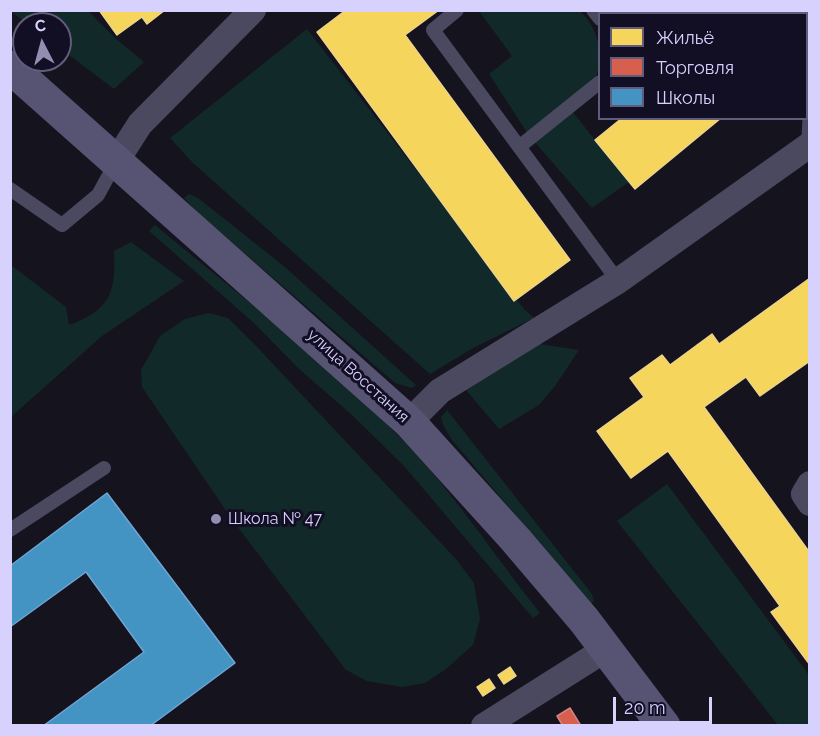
<!DOCTYPE html>
<meta charset="utf-8">
<style>
body{margin:0}
#map{position:relative;width:820px;height:736px;overflow:hidden;background:#15131e;font-family:Raleway,sans-serif}
canvas{display:block}
.frame{position:absolute;inset:0;border:12px solid #d7d1fe;pointer-events:none}
.legend{position:absolute;left:598px;top:12px;width:210px;height:108px;box-sizing:border-box;background:#120e23;border:2px solid #615c7b;margin:0;padding:8px 10px;list-style:none;font-size:18px;color:#d7d1fe}
.legend li{display:flex;align-items:center;gap:12px;height:30px}
.legend b{width:30px;border:2px solid #615c7b}
.north{position:absolute;left:12px;top:12px;width:60px;height:60px;box-sizing:border-box;background:#120e23;border:2px solid #615c7b;border-radius:50%;rotate:354deg;font-size:16px;font-weight:700;line-height:24px;text-align:center;color:#d7d1fe}
.north::after{content:'';display:block;margin:auto;width:21px;height:27px;background:#938eb0;clip-path:polygon(50% 0,100% 100%,50% 72%,0 100%)}
.scale{position:absolute;left:613px;top:697px;width:99px;height:27px;box-sizing:border-box;border:3px solid #d7d1fe;border-top:0;padding-left:8px;font-size:18px;line-height:21px;white-space:nowrap;color:#d7d1fe;-webkit-text-stroke:4px #120e23;paint-order:stroke}
</style>
<div id="map">
<canvas width="820" height="736"></canvas>
<div class="frame"></div>
<ul class="legend">
<li><b style="height:16px;background:#f6d55c"></b>Жильё</li>
<li><b style="height:16px;background:#d6604d"></b>Торговля</li>
<li><b style="height:16px;background:#4393c3"></b>Школы</li>
</ul>
<div class="north">С</div>
<div class="scale">20 m</div>
</div>
<script>
const ctx = document.querySelector('canvas').getContext('2d');
ctx.lineJoin = 'round';
function paint(path, color) { ctx.fillStyle = color; ctx.fill(path, 'evenodd'); }
function trace(path, color, width, dash) { ctx.strokeStyle = color; ctx.lineWidth = width; ctx.lineCap = dash ? 'butt' : 'round'; ctx.setLineDash(dash || []); ctx.stroke(path); }
function drawText(font, color, halo, rows, align = 'center') {
  ctx.font = font + ' Raleway,sans-serif'; ctx.lineWidth = 6; ctx.setLineDash([]); ctx.textBaseline = 'middle'; ctx.strokeStyle = halo; ctx.fillStyle = color; for (const [text, x, y, turn = 0] of rows) {
    ctx.save(); ctx.translate(x, y); ctx.rotate((+turn || 0) * Math.PI / 180); ctx.textAlign = isNaN(turn) ? turn : align; if (halo) ctx.strokeText(text, 0, 0); ctx.fillText(text, 0, 0); ctx.restore();
  }
}
paint(new Path2D(`
 M10 11H88L115 38 144 62 114 89 60 48V24H28Z
 M479 11H580C598 28 607 58 594 80L528 134 489 74 512 56Z
 M307 29 524 309 534 318 473 348 430 374 193 163 170 138Z
 M571 110 629 182 592 208 533 140Z
 M189 194 198 198 285 267 416 385 412 388 395 383 199 214 184 198Z
 M155 225C243 298 335 369 414 452 460 502 498 560 540 613L533 618 404 466 352 415 299 369 254 323 149 231Z
 M131 242 184 281 102 336 11 417V265L66 307 69 325C110 310 116 293 114 251Z
 M209 313 228 318 258 348 456 559 474 583 480 619 473 645 446 669 425 683 402 687 367 681 346 670 231 518 142 387 141 370 160 336 185 319Z
 M533 343 579 350 555 386 539 405 499 429 466 390Z
 M447 410 592 594 594 601 591 604 452 440 443 425 441 417Z
 M667 484 809 675V725H778L617 521Z`), '#12292a');
const homes = new Path2D(`
 M99 10H165L147 24 142 17 117 35Z
 M346 10H439L405 35 570 260 514 301 317 32Z
 M622 118H721L635 189 595 140Z
 M810 278V361L760 396 746 377 704 407 810 553V665L771 612 780 606 668 451 631 478 597 431 644 397 630 378 662 355 670 365 712 334 719 344Z
 M510 667 516 676 504 684 498 675Z
 M489 679 495 688 483 696 477 687Z`);
paint(homes, '#f6d55c');
trace(homes, '#edd48d', 1.5);
const shops = new Path2D(`
 M570 708 581 726H563L557 716Z`);
paint(shops, '#d6604d');
trace(shops, '#d68282', 1.5);
const schools = new Path2D(`
 M107 493 235 663 150 726H43L144 652 86 572 10 627V566Z`);
paint(schools, '#4393c3');
trace(schools, '#6fa6d5', 1.5);
trace(new Path2D(`
 M457 10 433 30 618 281
 M593 10 600 19
 M765 10 767 14
 M806 76 810 81
 M808 146 810 109
 M519 147 600 82
 M10 189 62 225 98 195 116 162
 M10 530 104 468`), '#4a495f', 14);
trace(new Path2D(`
 M117 160 140 124 253 10
 M409 422 440 391 618 281 808 146 810 148
 M810 484 804 494 810 503
 M484 726 606 649`), '#4a495f', 26);
trace(new Path2D(`
 M10 67 409 422 515 539 584 620 664 726`), '#565472', 33);
for (const [x, y, r, color] of [
 [216,519,6,"#938eb0"]
]) { const dot = new Path2D(); dot.arc(x, y, r, 0, 2 * Math.PI); ctx.fillStyle = color; ctx.fill(dot); trace(dot, '#120e23', 2); }
drawText('16px', '#d7d1fe', '#120e23', [
 ["улица Восстания",358,376,42]
]);
drawText('16px', '#d7d1fe', '#120e23', [
 ["Школа № 47",228,519]
], 'left');
</script>
